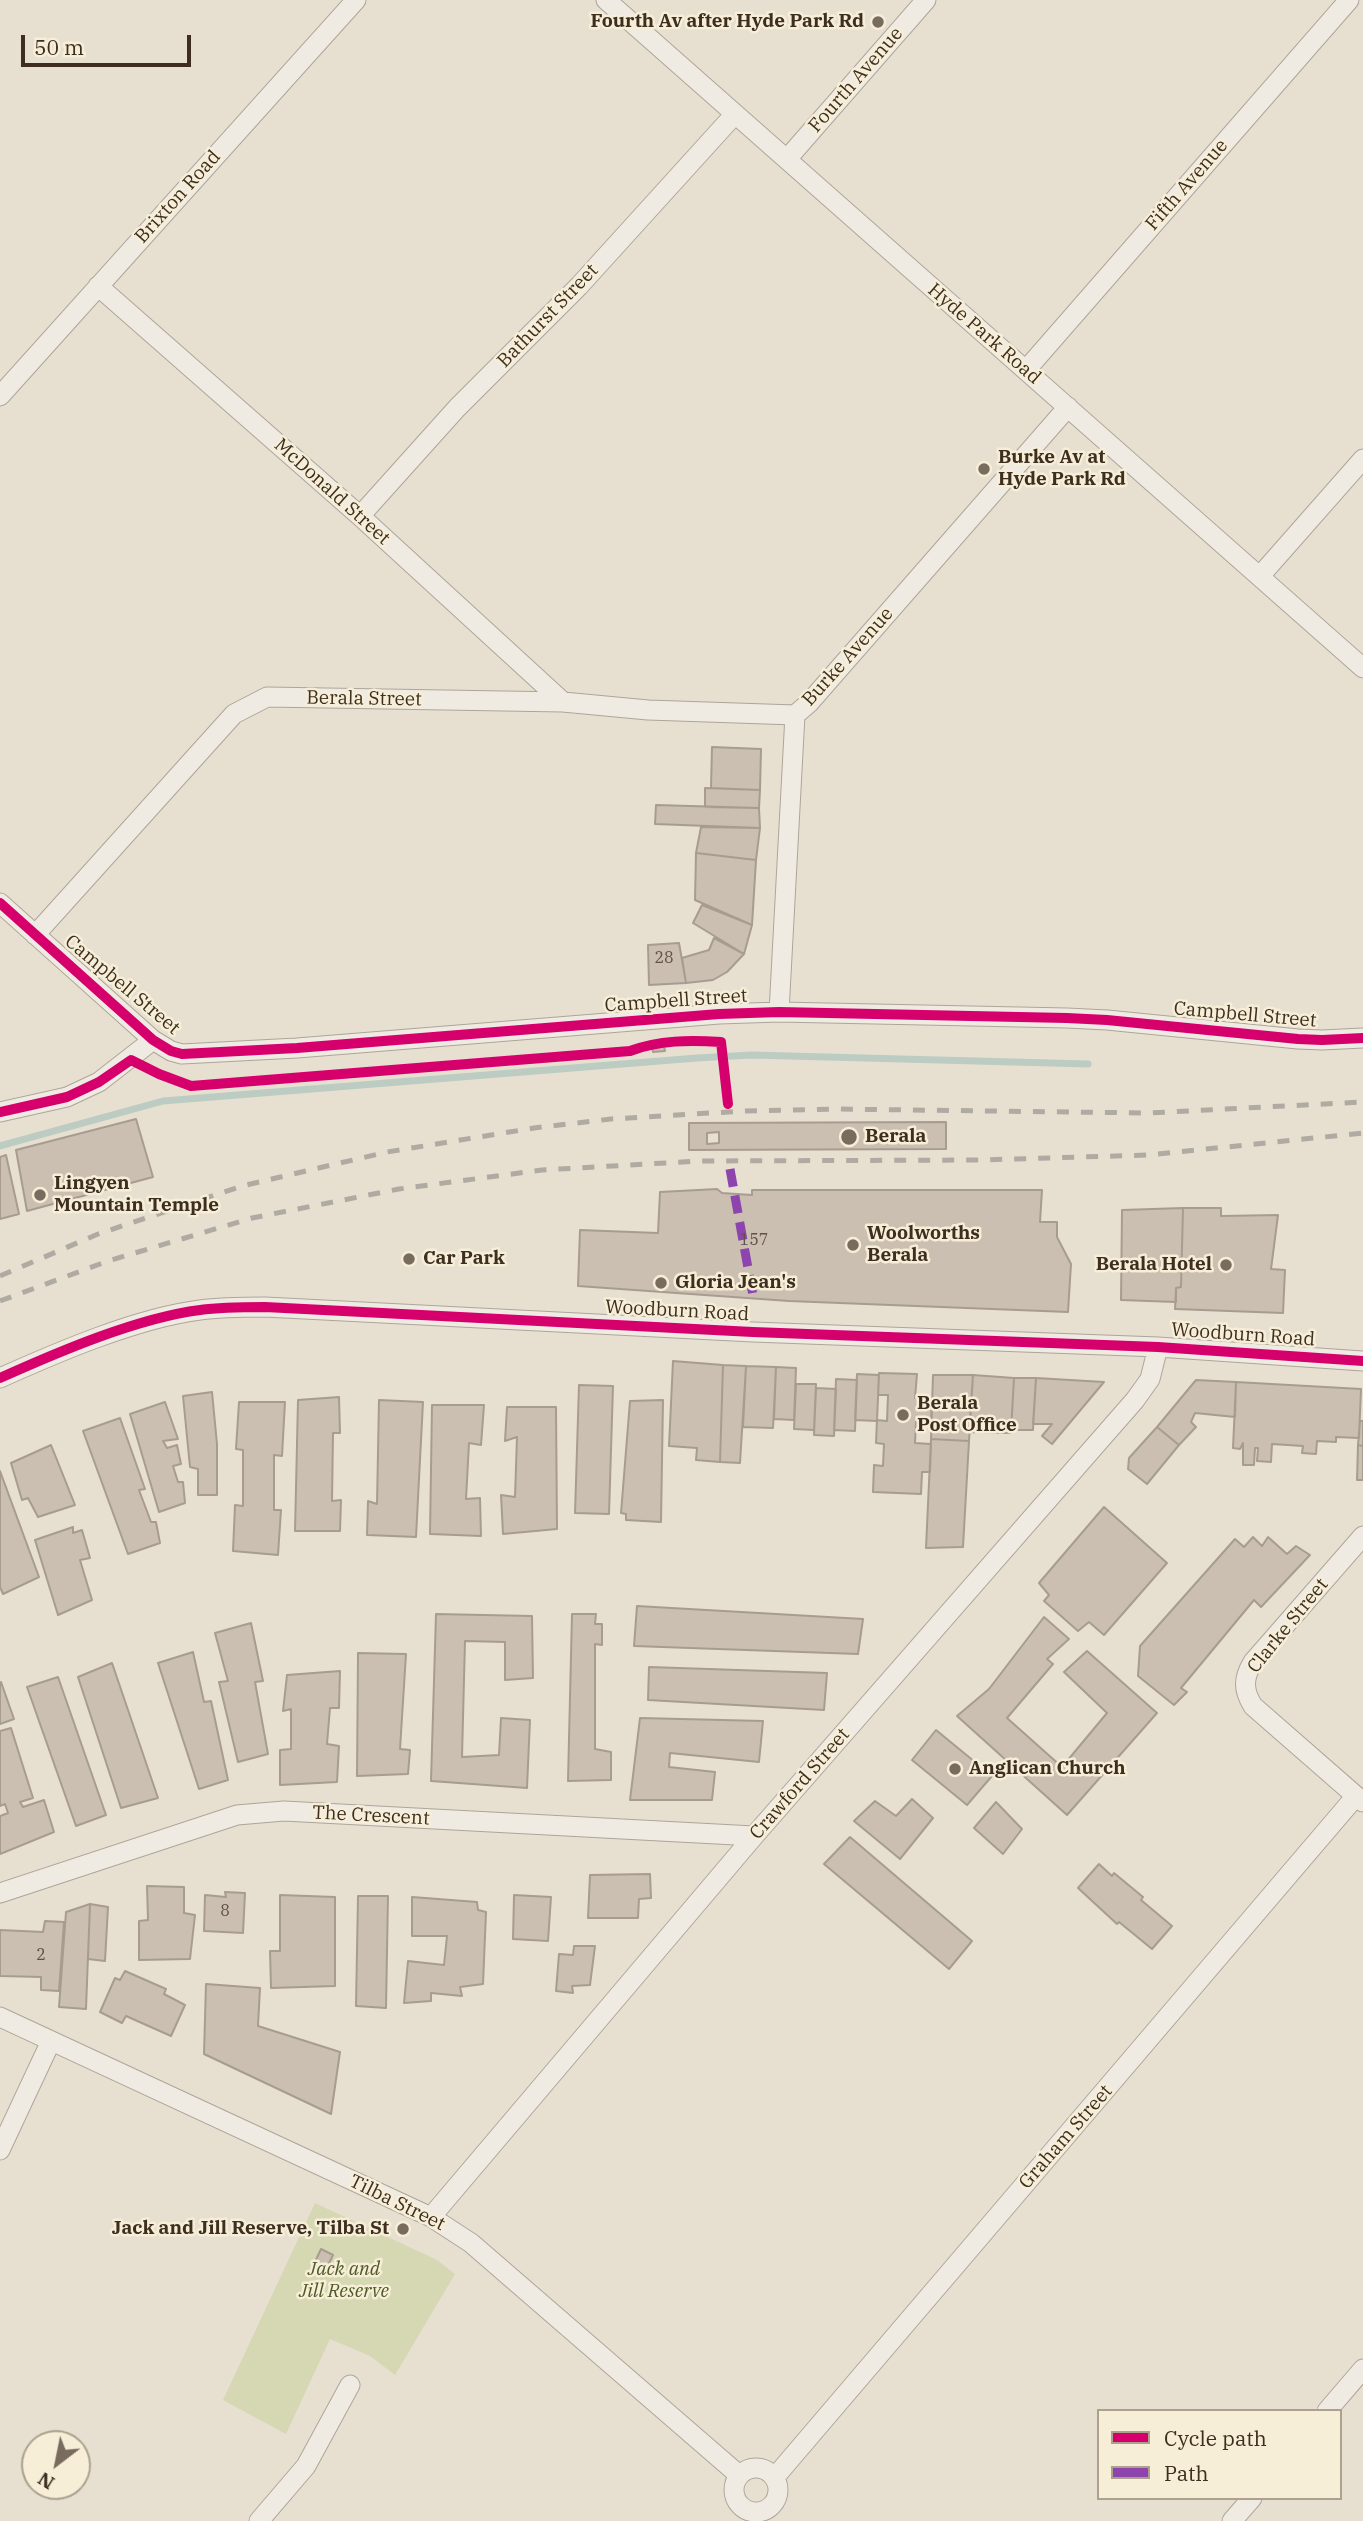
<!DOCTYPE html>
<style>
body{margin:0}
#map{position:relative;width:1363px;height:2521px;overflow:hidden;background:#e7e0d1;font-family:"IBM Plex Serif",serif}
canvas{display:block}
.legend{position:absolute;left:1097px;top:2409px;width:245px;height:91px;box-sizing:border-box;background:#f7eed8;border:2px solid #ada18e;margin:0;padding:9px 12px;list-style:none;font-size:21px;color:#3d2e20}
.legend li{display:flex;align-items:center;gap:14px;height:35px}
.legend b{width:35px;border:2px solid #ada18e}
.north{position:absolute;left:21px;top:2430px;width:70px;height:70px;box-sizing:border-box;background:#f7eed8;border:2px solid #ada18e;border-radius:50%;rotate:212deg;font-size:19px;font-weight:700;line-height:28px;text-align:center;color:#3d2e20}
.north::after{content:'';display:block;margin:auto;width:24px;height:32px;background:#786c5e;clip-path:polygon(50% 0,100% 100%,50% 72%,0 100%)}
.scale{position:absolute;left:21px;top:35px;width:170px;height:32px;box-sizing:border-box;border:4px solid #3d2e20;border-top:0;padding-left:9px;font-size:21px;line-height:24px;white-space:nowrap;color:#3d2e20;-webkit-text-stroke:5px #f7eed8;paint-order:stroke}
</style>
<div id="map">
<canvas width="1363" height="2521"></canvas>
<ul class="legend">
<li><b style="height:9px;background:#d6006c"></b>Cycle path</li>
<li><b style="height:9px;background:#8e44ad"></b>Path</li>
</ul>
<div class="north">N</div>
<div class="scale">50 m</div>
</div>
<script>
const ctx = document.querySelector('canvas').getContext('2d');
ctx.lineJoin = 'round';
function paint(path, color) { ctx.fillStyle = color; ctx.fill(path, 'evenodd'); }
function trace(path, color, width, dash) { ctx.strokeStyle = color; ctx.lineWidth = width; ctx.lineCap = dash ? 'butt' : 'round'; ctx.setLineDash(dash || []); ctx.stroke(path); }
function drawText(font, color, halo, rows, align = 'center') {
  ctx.font = font + ' "IBM Plex Serif",serif'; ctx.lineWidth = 5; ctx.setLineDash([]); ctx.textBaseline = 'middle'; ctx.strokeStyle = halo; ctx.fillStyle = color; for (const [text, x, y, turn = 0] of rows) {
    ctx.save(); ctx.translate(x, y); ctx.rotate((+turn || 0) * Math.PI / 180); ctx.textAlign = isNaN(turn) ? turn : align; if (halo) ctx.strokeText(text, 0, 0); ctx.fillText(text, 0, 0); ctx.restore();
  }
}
paint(new Path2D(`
 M315 2203 437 2260 455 2274 395 2375 370 2356 330 2339 286 2434 223 2400Z`), '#d6d7b3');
trace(new Path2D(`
 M0 1146 163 1101 697 1058 752 1055 1088 1064`), '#bcccc2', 7);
const building = new Path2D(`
 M712 747 761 749 760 790 711 788Z
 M705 788 760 790 759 808 705 807Z
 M656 805 759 808 760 828 655 824Z
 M701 827 760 828 756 860 696 853Z
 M696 853 756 860 752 925 695 900Z
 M702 905 752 925 744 954 693 923Z
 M714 938 744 954 727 972 713 980 686 983 682 958 709 950Z
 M679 943 686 983 649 985 648 945Z
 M664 1046 665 1051 653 1052 652 1047Z
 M136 1119 153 1177 27 1211 16 1150Z
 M946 1122V1149L689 1150V1123Z
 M719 1132V1143L707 1144V1133Z
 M6 1155 19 1214 0 1219V1157Z
 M717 1189 722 1193 752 1195V1190H1042L1040 1222H1057V1237L1071 1264 1068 1312 789 1301 578 1286 580 1230 658 1233 660 1192Z
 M1183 1208H1221V1216L1278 1215 1271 1269 1285 1270 1283 1313 1175 1309 1176 1288 1181 1287Z
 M1183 1208 1181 1287 1176 1288V1302L1121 1300 1122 1210Z
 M673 1361 723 1365 720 1462 696 1460 697 1448 669 1446Z
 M723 1365 746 1366 740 1463 720 1462Z
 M746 1366 776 1367 773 1428 743 1427Z
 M776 1367 796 1368 794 1420 774 1419Z
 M879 1373 917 1374 915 1398H932L931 1423 916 1422 915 1443 931 1444 930 1472H922L921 1494 873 1492 874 1465 883 1466 884 1444 876 1443 877 1420 887 1421 888 1395H878Z
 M857 1374 879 1375 877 1421 855 1420Z
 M933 1375H973L969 1441 931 1439Z
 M973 1375 1014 1378 1011 1433 969 1432Z
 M1014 1378H1036L1033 1430H1011Z
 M1036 1378 1104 1382 1052 1444 1042 1436 1052 1424H1033Z
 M836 1379 857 1380 855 1431 834 1430Z
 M1196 1380 1236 1382 1235 1417 1195 1413 1191 1422 1196 1427 1179 1445 1157 1427Z
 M1236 1382 1361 1389 1359 1438 1336 1437V1442L1317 1441 1316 1454 1302 1453 1303 1446 1272 1444 1271 1462 1257 1461 1258 1448H1255L1254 1465H1243V1443L1240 1449 1233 1448Z
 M796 1384H816L814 1430 794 1429Z
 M579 1385 613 1386 609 1514 575 1513Z
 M816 1388 836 1389 834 1436 814 1435Z
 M212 1392 217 1444V1495H198V1469L190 1467 183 1396Z
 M339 1397 340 1433H333L332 1501 341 1500 340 1531H295L298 1400Z
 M379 1400 423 1402 416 1537 367 1535 368 1501 377 1504Z
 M663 1400 661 1522 626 1520V1514L621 1513 630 1401Z
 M165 1402 178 1439 163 1441 167 1448 177 1445 181 1464 173 1466 178 1482H183L185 1503 159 1512 130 1414Z
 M239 1402H285L282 1456 274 1455V1510H281L278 1555 233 1551 235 1505 243 1506V1450L236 1449Z
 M432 1405H484L481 1445 469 1443 466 1499 480 1498 481 1536 430 1534Z
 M507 1407H556L557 1529 503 1534 501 1495 515 1497 517 1437 505 1441Z
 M120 1418 145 1489 139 1490 151 1522H156L160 1543 128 1554 83 1431Z
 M1360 1421H1363V1446L1358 1445Z
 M1157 1427 1179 1445 1147 1484 1128 1469 1129 1458Z
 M931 1439 969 1441 963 1547 926 1548Z
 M51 1445 75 1505 38 1517 28 1498 22 1500 11 1463Z
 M1358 1445 1363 1446V1480H1357Z
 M0 1471 39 1577 3 1594 0 1587Z
 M1104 1507 1167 1563 1104 1635 1089 1622 1078 1631 1044 1601 1049 1595 1039 1583Z
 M73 1527V1533L82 1530 90 1558 80 1560 92 1600 58 1615 35 1540Z
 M1253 1537 1262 1546 1268 1537 1287 1554 1296 1546 1310 1555 1261 1607 1254 1600 1181 1688 1187 1692 1174 1705 1138 1676 1140 1646 1235 1539 1244 1547Z
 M637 1606 863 1619 858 1654 634 1646Z
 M436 1614 532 1616 533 1678 505 1680V1642L465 1641 462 1757 499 1755 501 1718 530 1720 527 1788 431 1781Z
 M572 1614H596L595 1624H602V1645L595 1644V1749L611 1752V1780L568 1781Z
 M1044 1617 1069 1639 1047 1659 1053 1664 1007 1718 1062 1767 1107 1713 1064 1672 1087 1651 1157 1713 1067 1815 957 1716 989 1689Z
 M251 1623 263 1681 255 1682 268 1754 238 1762 219 1682 228 1681 215 1633Z
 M193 1652 204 1702 211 1701 228 1780 199 1789 158 1663Z
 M358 1653 406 1654 400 1749 410 1750 408 1774 357 1776Z
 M112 1663 158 1798 121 1808 78 1677Z
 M649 1667 827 1673 824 1710 648 1700Z
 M340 1671 339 1708H330L327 1744 339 1746 337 1782 280 1785V1750L291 1749V1709L283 1711 287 1675Z
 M58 1677 106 1815 76 1826 27 1687Z
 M1 1682 14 1719 0 1724V1683Z
 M640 1718 763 1721 759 1762 670 1753 669 1767 715 1772 712 1800H630Z
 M11 1728 33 1798 20 1802 23 1807 44 1800 54 1832 0 1854V1816L8 1813 5 1804 0 1806V1731Z
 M936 1730 992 1776 967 1805 912 1760Z
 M912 1799 933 1818 900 1859 854 1821 875 1801 896 1816Z
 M996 1802 1022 1829 1003 1854 974 1828Z
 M850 1837 972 1941 949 1969 824 1864Z
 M1099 1864 1112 1876 1114 1873 1143 1897 1141 1900 1172 1926 1152 1949 1119 1922 1117 1924 1078 1888Z
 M650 1874 651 1898 639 1899 638 1918H588L590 1875Z
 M147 1886 184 1887V1913L195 1915 190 1959 139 1960V1921L148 1920Z
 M225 1892 245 1893 243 1933 204 1931 205 1895 226 1897Z
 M280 1895 335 1897V1986L271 1988 270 1951H280Z
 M514 1895 551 1897 548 1941 513 1939Z
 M358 1896H388L386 2008 356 2006Z
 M412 1897 477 1902 478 1910 486 1912 483 1984 460 1987 462 1996 431 1993V2001L404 2003 408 1961 444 1965 447 1936H412Z
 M90 1904 86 2009 59 2007 66 1912Z
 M90 1904 108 1907 105 1961 88 1959Z
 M45 1921 64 1922 59 1991 41 1990V1977L0 1976V1930L43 1932Z
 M574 1946H595L590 1985 572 1986 573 1993 556 1991 559 1954 573 1955Z
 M125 1971 166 1989 164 1994 185 2005 171 2036 126 2016 122 2023 100 2012 115 1978 120 1980Z
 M206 1984 260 1988 258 2026 340 2052 331 2114 204 2054Z
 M321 2249 333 2255 326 2270 314 2264Z`);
paint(building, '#cbbfb2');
trace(building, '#a89c90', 2);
const minor = new Path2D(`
 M606 0 1363 668
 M787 159 926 0
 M98 286 360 516 563 702
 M1026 370 1349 0
 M0 396 356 0
 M360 516 457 408 579 286 735 114
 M1260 576 1363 459
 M0 903 153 1040 171 1051 182 1054 297 1048 719 1014 779 1012 1067 1018 1107 1020 1298 1039 1322 1040 1363 1038
 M35 935 234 714 267 697 563 702 648 710 795 715
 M779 1012 795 715 809 703 1068 407
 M0 1112 67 1097 99 1082 153 1040
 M0 1378C58 1352 137 1318 200 1310 221 1307 243 1307 265 1307L753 1332 1158 1347 1363 1361
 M1363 1536 1253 1662C1243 1678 1243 1690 1253 1706L1363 1802
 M0 1893 237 1815 284 1811 754 1836
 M0 2017 431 2217 471 2243 739 2475
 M0 2150 51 2041
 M431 2217 754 1836 1135 1400 1150 1379 1158 1347
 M1327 2411 1363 2369
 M734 2490a22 22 0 1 1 44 0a22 22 0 1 1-44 0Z
 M775 2477 1356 1796
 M259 2521 306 2466 350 2385
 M1232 2521 1252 2498`);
trace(minor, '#ada599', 21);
trace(minor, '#efebe3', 19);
trace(new Path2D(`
 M0 1276 98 1234 242 1186 387 1152 534 1128 611 1119 744 1111 835 1109 1148 1113 1363 1102
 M0 1301 108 1261 252 1218 399 1189 542 1170 700 1161 981 1160 1148 1155 1363 1133`), '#afaaa2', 5, [12, 12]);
trace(new Path2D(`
 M730 1169 754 1301`), '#8e44ad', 9, [18, 9]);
trace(new Path2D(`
 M0 903 153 1040 171 1051 182 1054 297 1048 719 1014 779 1012 1067 1018 1107 1020 1298 1039 1322 1040 1363 1038
 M0 1112 67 1097 99 1082 131 1060 159 1074 191 1086 630 1051C659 1040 690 1040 721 1042L728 1104
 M0 1378C58 1352 137 1318 200 1310 221 1307 243 1307 265 1307L753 1332 1158 1347 1363 1361`), '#d6006c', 10);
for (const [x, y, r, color] of [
 [878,22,7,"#786c5e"],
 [984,469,7,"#786c5e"],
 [849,1137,9,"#786c5e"],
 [40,1195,7,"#786c5e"],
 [853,1245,7,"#786c5e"],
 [409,1259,7,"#786c5e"],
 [1226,1265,7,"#786c5e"],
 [661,1283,7,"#786c5e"],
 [903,1415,7,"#786c5e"],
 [955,1769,7,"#786c5e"],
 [403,2229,7,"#786c5e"]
]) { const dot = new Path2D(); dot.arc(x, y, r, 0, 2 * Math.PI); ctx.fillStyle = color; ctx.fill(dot); trace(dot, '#f7eed8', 2.5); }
drawText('16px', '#605244', null, [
 ["28",664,958],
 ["157",754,1240],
 ["8",225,1911],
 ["2",41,1955]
]);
drawText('bold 19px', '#3d2e20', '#f7eed8', [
 ["Fourth Av after Hyde Park Rd",864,22,"right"],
 ["Burke Av at",998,458],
 ["Hyde Park Rd",998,480],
 ["Berala",865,1137],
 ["Lingyen",54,1184],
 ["Mountain Temple",54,1206],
 ["Woolworths",867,1234],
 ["Berala",867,1256],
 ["Car Park",423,1259],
 ["Berala Hotel",1212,1265,"right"],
 ["Gloria Jean's",675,1283],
 ["Berala",917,1404],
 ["Post Office",917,1426],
 ["Anglican Church",969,1769],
 ["Jack and Jill Reserve, Tilba St",389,2229,"right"]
], 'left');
drawText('19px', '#3d2e20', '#f7eed8', [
 ["Fourth Avenue",856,80,-49],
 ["Fifth Avenue",1187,185,-49],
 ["Brixton Road",178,197,-48],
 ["Bathurst Street",548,316,-46],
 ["Hyde Park Road",984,334,41],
 ["McDonald Street",332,492,42],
 ["Burke Avenue",848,657,-48],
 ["Berala Street",364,699,1],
 ["Campbell Street",122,985,40],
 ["Campbell Street",676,1001,-4],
 ["Campbell Street",1245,1015,5],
 ["Woodburn Road",677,1311,3],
 ["Woodburn Road",1243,1335,4],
 ["Clarke Street",1288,1626,-51],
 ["Crawford Street",800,1784,-49],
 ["The Crescent",371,1816,3],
 ["Graham Street",1066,2137,-49],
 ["Tilba Street",397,2203,26]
]);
drawText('italic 19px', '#4d5a26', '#f7eed8', [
 ["Jack and",344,2270],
 ["Jill Reserve",344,2292]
]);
</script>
